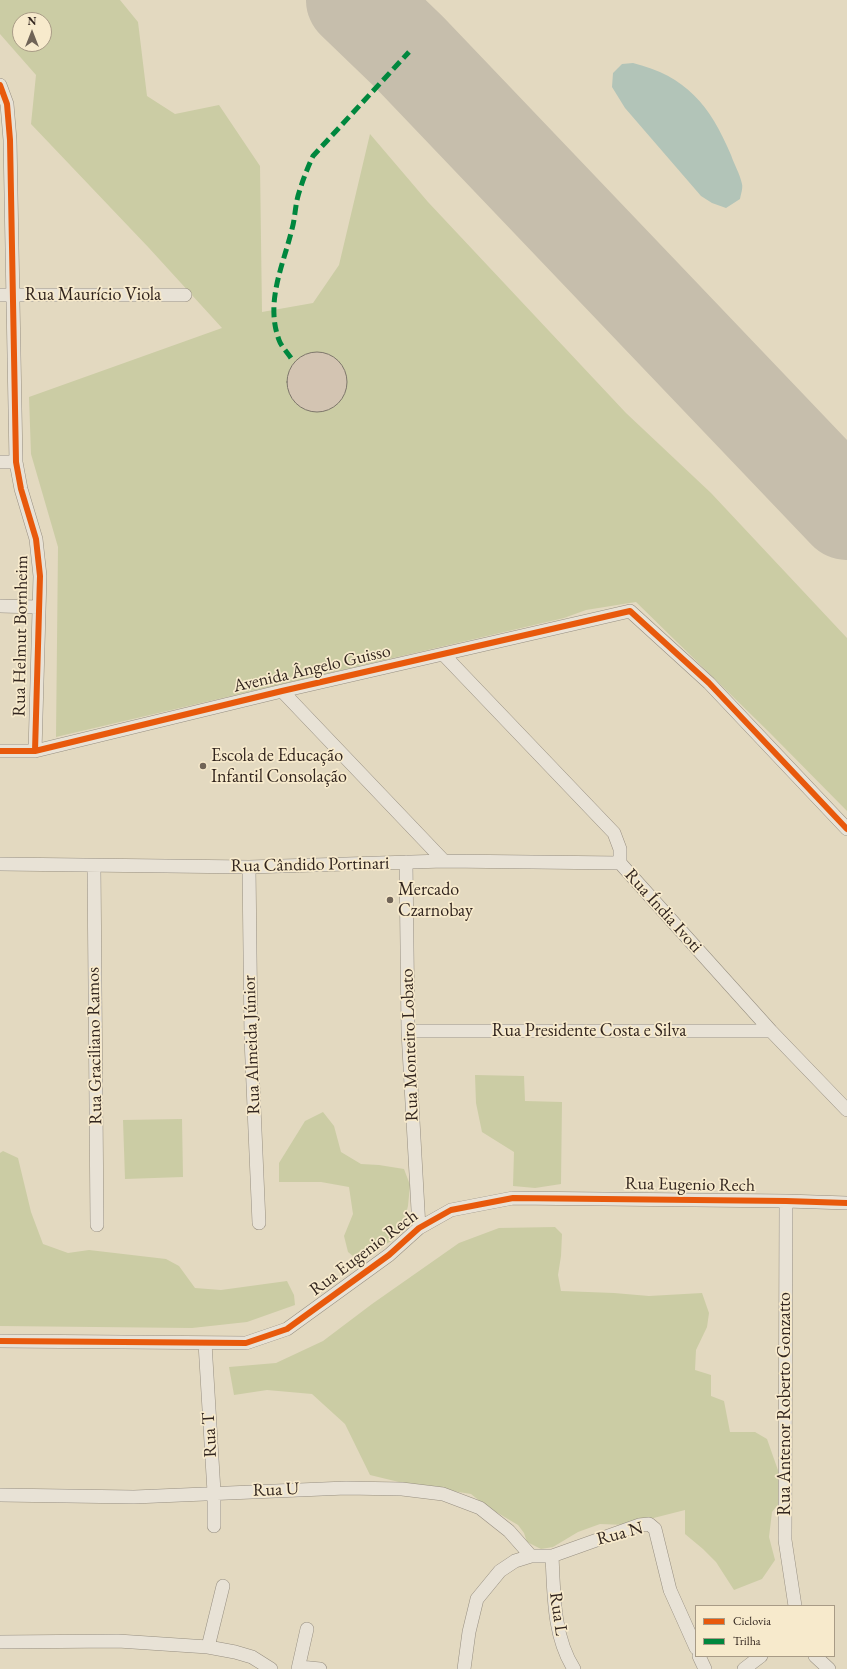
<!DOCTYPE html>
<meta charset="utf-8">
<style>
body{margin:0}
#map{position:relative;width:847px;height:1669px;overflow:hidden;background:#e3d9c0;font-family:"EB Garamond",serif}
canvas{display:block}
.legend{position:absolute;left:695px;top:1605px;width:140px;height:52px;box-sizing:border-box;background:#f7eacc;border:1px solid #a89b86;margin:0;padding:5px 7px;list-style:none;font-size:12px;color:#32251e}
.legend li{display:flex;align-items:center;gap:8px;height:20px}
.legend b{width:20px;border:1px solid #a89b86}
.north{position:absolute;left:12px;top:12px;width:40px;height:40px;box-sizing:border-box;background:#f7eacc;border:1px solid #a89b86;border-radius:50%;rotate:0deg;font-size:11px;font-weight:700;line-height:16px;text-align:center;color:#32251e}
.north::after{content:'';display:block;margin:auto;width:14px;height:18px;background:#706457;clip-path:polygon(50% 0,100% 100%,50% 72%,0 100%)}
</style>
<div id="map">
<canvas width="847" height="1669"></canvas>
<ul class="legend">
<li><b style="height:5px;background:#e8590c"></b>Ciclovia</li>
<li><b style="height:5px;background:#00873e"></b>Trilha</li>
</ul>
<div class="north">N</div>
</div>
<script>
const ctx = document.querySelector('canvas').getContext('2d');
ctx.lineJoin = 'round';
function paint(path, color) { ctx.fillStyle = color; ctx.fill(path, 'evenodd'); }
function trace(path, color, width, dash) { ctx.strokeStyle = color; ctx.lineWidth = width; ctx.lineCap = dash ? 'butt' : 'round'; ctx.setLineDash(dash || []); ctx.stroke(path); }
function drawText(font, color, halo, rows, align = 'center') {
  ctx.font = font + ' "EB Garamond",serif'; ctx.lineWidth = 3.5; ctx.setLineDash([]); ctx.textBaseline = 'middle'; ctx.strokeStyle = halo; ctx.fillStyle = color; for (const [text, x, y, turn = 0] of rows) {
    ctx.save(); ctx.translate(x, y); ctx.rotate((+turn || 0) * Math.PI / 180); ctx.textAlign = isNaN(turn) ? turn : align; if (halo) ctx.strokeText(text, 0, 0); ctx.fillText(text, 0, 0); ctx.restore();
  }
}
paint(new Path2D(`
 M0 0H120L138 22 147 96 175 114 219 105 260 166 262 312 313 303 339 265 370 134 428 202 626 413 711 493 847 638V811L769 732 636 602 586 610 564 618 56 737 58 547 31 454 29 397 222 328 149 248 31 124 36 75 0 34ZM20 20H44V44H20Z
 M475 1075 524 1076 525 1101 562 1102 561 1184 535 1188 513 1186 514 1152 482 1132 476 1103Z
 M323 1112 334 1126 341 1152 361 1164 379 1165 404 1169 410 1185 408 1206 403 1224 393 1240 358 1260 348 1252 344 1236 353 1214 349 1187 321 1182H279V1163L305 1121Z
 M182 1119 183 1177 125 1179 123 1120Z
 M3 1151 18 1158 31 1212 43 1244 68 1253 89 1250 166 1259 179 1266 195 1288 221 1290 287 1281 294 1295 295 1305 247 1322 192 1328 0 1326V1153Z
 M555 1227 562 1234 561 1256 558 1275 561 1291 614 1293 649 1296 702 1293 709 1313 707 1327 696 1350 695 1370 711 1375V1396L724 1401 730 1432H755L767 1439 780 1476V1502L772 1512 769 1537 775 1560 762 1579 734 1590 716 1562 703 1549 685 1534V1510L626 1525 600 1524 578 1532 553 1547 541 1549 527 1542 524 1533 518 1525 486 1506 471 1494 403 1483 370 1475 345 1424 312 1394 267 1390 234 1395 229 1367 276 1363 323 1341 372 1304 459 1243 499 1228Z`), '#cbcca4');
paint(new Path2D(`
 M633 63C686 76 710 105 731 155 734 164 740 174 742 184 743 188 741 194 740 199L726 208 712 203 701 196 625 108 612 87 613 73 622 64Z`), '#b2c4b8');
trace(new Path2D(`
 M363 0 371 17`), '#c6beac', 39);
trace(new Path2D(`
 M355 0 409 52 847 511`), '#c6beac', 98);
const building = new Path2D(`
 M287 382a30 30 0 1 1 60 0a30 30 0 1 1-60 0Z`);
paint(building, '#d3c4b2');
trace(building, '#7e776b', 1);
const minor = new Path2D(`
 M0 85 7 104 10 140 16 462 21 489 36 539 40 576 35 751
 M0 295H185
 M0 462H16
 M0 606 38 607
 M443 654 614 833 620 849V863L771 1031 847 1110
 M282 691 444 861
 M0 751H35L282 691 630 611 709 683 847 829
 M406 862 408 1031 419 1228
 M0 864 249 867 444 861 620 863
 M94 866 97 1225
 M249 867 251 1038 259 1223
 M408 1031H771
 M786 1201 785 1540 795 1606
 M0 1341 246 1343 287 1329 389 1255 419 1228 451 1210 513 1198 786 1201 847 1203
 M205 1343 214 1492V1526
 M0 1495 134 1497 346 1488 402 1489 443 1494 480 1508 509 1531 531 1556
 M552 1556C554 1594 553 1636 574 1669
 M0 1642 118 1641 208 1647 235 1652 252 1657 271 1669
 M208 1647 223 1586
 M699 1656 705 1669
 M815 1656 829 1669
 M300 1667 320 1669
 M298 1669 307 1629
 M464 1669 469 1632 477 1599 500 1571 515 1561 531 1556H552L639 1525 649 1524 655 1529 670 1590 696 1648
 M744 1669 761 1656`);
trace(minor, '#978f81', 14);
trace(minor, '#e8e2d6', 13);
trace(new Path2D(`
 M291 358C287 352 281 346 279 340 265 302 283 266 292 229 295 219 295 207 298 196 302 182 307 169 313 156L409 52`), '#00873e', 5, [10, 5]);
trace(new Path2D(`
 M0 85 7 104 10 140 16 462 21 489 36 539 40 576 35 751
 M0 751H35L282 691 630 611 709 683 847 829
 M0 1341 246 1343 287 1329 389 1255 419 1228 451 1210 513 1198 786 1201 847 1203`), '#e8590c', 6);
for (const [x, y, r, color] of [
 [203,766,4,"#706457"],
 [390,900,4,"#706457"]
]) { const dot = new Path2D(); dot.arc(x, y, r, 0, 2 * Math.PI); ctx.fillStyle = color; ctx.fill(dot); trace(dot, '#f7eacc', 1.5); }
drawText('18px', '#32251e', '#f7eacc', [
 ["Rua Maurício Viola",93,295],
 ["Rua Helmut Bornheim",21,636,-89],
 ["Avenida Ângelo Guisso",312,669,-13],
 ["Rua Cândido Portinari",310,865,-1],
 ["Rua Índia Ivoti",663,911,48],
 ["Rua Presidente Costa e Silva",589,1031],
 ["Rua Almeida Júnior",252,1045,-92],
 ["Rua Monteiro Lobato",410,1045,-92],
 ["Rua Graciliano Ramos",95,1046,-91],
 ["Rua Eugenio Rech",690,1185,1],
 ["Rua Eugenio Rech",364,1253,-37],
 ["Rua Antenor Roberto Gonzatto",785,1404,-90],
 ["Rua T",210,1435,-93],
 ["Rua U",276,1490,-2],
 ["Rua N",620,1534,-15],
 ["Rua L",558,1614,82]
]);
drawText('18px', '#32251e', '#f7eacc', [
 ["Escola de Educação",211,756],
 ["Infantil Consolação",211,777],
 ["Mercado",398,890],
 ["Czarnobay",398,911]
], 'left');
</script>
